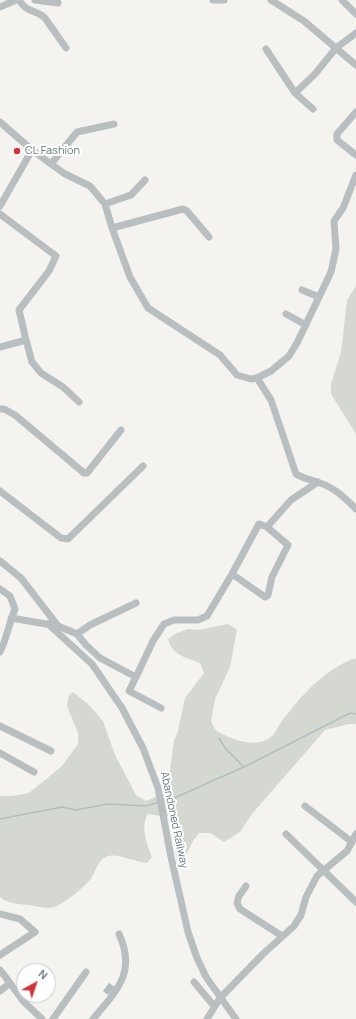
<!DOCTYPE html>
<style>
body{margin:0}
#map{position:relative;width:356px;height:1019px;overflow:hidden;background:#f4f3f0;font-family:Manrope,sans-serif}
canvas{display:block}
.north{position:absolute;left:16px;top:963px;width:40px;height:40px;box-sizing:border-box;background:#fff;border:1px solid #c2cacb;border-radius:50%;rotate:40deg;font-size:11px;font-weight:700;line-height:16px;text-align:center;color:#667a7e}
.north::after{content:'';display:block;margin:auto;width:14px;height:18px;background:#d0353d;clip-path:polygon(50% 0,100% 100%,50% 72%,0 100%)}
</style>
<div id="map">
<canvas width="356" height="1019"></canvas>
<div class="north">N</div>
</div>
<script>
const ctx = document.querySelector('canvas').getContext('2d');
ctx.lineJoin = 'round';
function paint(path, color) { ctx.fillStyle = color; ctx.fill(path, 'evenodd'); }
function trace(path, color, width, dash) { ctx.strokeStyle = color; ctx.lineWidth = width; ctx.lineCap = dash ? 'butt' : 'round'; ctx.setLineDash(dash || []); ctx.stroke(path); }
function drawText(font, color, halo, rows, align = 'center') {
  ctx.font = font + ' Manrope,sans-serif'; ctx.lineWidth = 4; ctx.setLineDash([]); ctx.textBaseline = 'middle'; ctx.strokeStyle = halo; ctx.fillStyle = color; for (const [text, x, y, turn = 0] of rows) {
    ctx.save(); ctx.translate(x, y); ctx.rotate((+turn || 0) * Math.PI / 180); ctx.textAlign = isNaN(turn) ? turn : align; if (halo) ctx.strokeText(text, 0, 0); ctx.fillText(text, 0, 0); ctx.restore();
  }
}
paint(new Path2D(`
 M356 286V434L331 394V384L341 352 347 300Z
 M228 624 237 630 230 667 215 699 211 721C213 724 214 729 217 731 231 740 256 748 270 738 275 734 278 726 282 721 301 696 325 668 356 658V724H349L325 730 252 814 240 832 224 842 210 833H199L193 841 183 861 178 859 176 855 172 822 168 817 148 814C140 827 147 844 152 857L147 863C137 862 115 853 108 856 96 861 97 871 90 880 83 888 61 907 50 908 43 908 36 906 29 905 20 904 7 904 0 897V796H12L29 793 62 766 78 744V733L67 706 69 695 73 692 88 704 103 721 115 755 136 795 146 801 167 792 174 741 178 731 185 698 204 673 200 663C185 657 173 656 168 639L177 633 188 629 198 630Z`), '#d5d8d0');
paint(new Path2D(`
 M109 983 115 987 108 995 103 991Z`), '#b0c0c0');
trace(new Path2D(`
 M219 738 225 748 244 767
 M163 801 174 798 244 767 350 713 356 714
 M0 819 62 807 76 810 108 804 146 806 159 802`), '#b0c0c0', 1.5);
trace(new Path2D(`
 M19 0C27 13 35 9 45 18L66 48
 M35 0 58 3
 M213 0H224
 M271 0 304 21 356 65
 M342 0 356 14
 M0 7 16 0
 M266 49 295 93 313 109
 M295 93 315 74 336 48 356 33
 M356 112 337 134V140L356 155
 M0 122 32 150 51 164 65 174 90 186 105 204 112 228 130 277 148 308 220 355 237 375 251 379 257 378 271 371 289 356 297 343 331 272 336 249 334 221 343 208 356 175
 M51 164 77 132 114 124
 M105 204 131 195 145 180
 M0 206 32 150
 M0 214 56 256 49 271 19 310 26 340
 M112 228 183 209 187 211 209 237
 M302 290 319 297
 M286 314 306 325
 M0 347 26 340 32 362 41 373 63 387 79 402
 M257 378 271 400 296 474C304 479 312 480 320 483 335 488 345 498 356 509
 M0 409H4L15 415 84 473H87L121 430
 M0 491 61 538 68 539 143 466
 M0 561 21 578 58 626 77 634 86 645 100 658 136 677 153 641 164 624 174 620H198L207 616 232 574 259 524 267 527 291 500 318 482
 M232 574 265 597 268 595 272 577 288 545 267 527
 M0 589 10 596 15 609C9 623 7 638 0 652
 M11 618 52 625
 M48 624 92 664 122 708 143 748 158 788 171 857 188 932 197 958 206 977 236 1019
 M77 634 90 625 136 603
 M136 677 129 691 161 708
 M0 726 51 751
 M0 753 34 772
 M305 806 352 842
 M286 834 356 902
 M246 886 239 896 237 903 240 909 282 936
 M0 914 20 919 35 932 0 955
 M0 970 10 983 0 991
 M194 982 214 1006
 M10 983 23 1001 42 1019
 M53 1019 86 972
 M93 1019C116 991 137 973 119 934
 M207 1019 220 998 263 954 294 926 301 915 306 897 317 876 347 851 356 834`), '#b9bfc0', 7);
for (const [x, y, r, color] of [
 [17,151,4,"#d0353d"]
]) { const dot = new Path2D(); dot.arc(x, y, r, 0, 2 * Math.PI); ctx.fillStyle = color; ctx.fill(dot); trace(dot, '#fff', 1.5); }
drawText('11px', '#667a7e', '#fff', [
 ["CL Fashion",25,151]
], 'left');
drawText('11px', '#667a7e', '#fff', [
 ["Abandoned Railway",174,820,78]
]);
</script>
